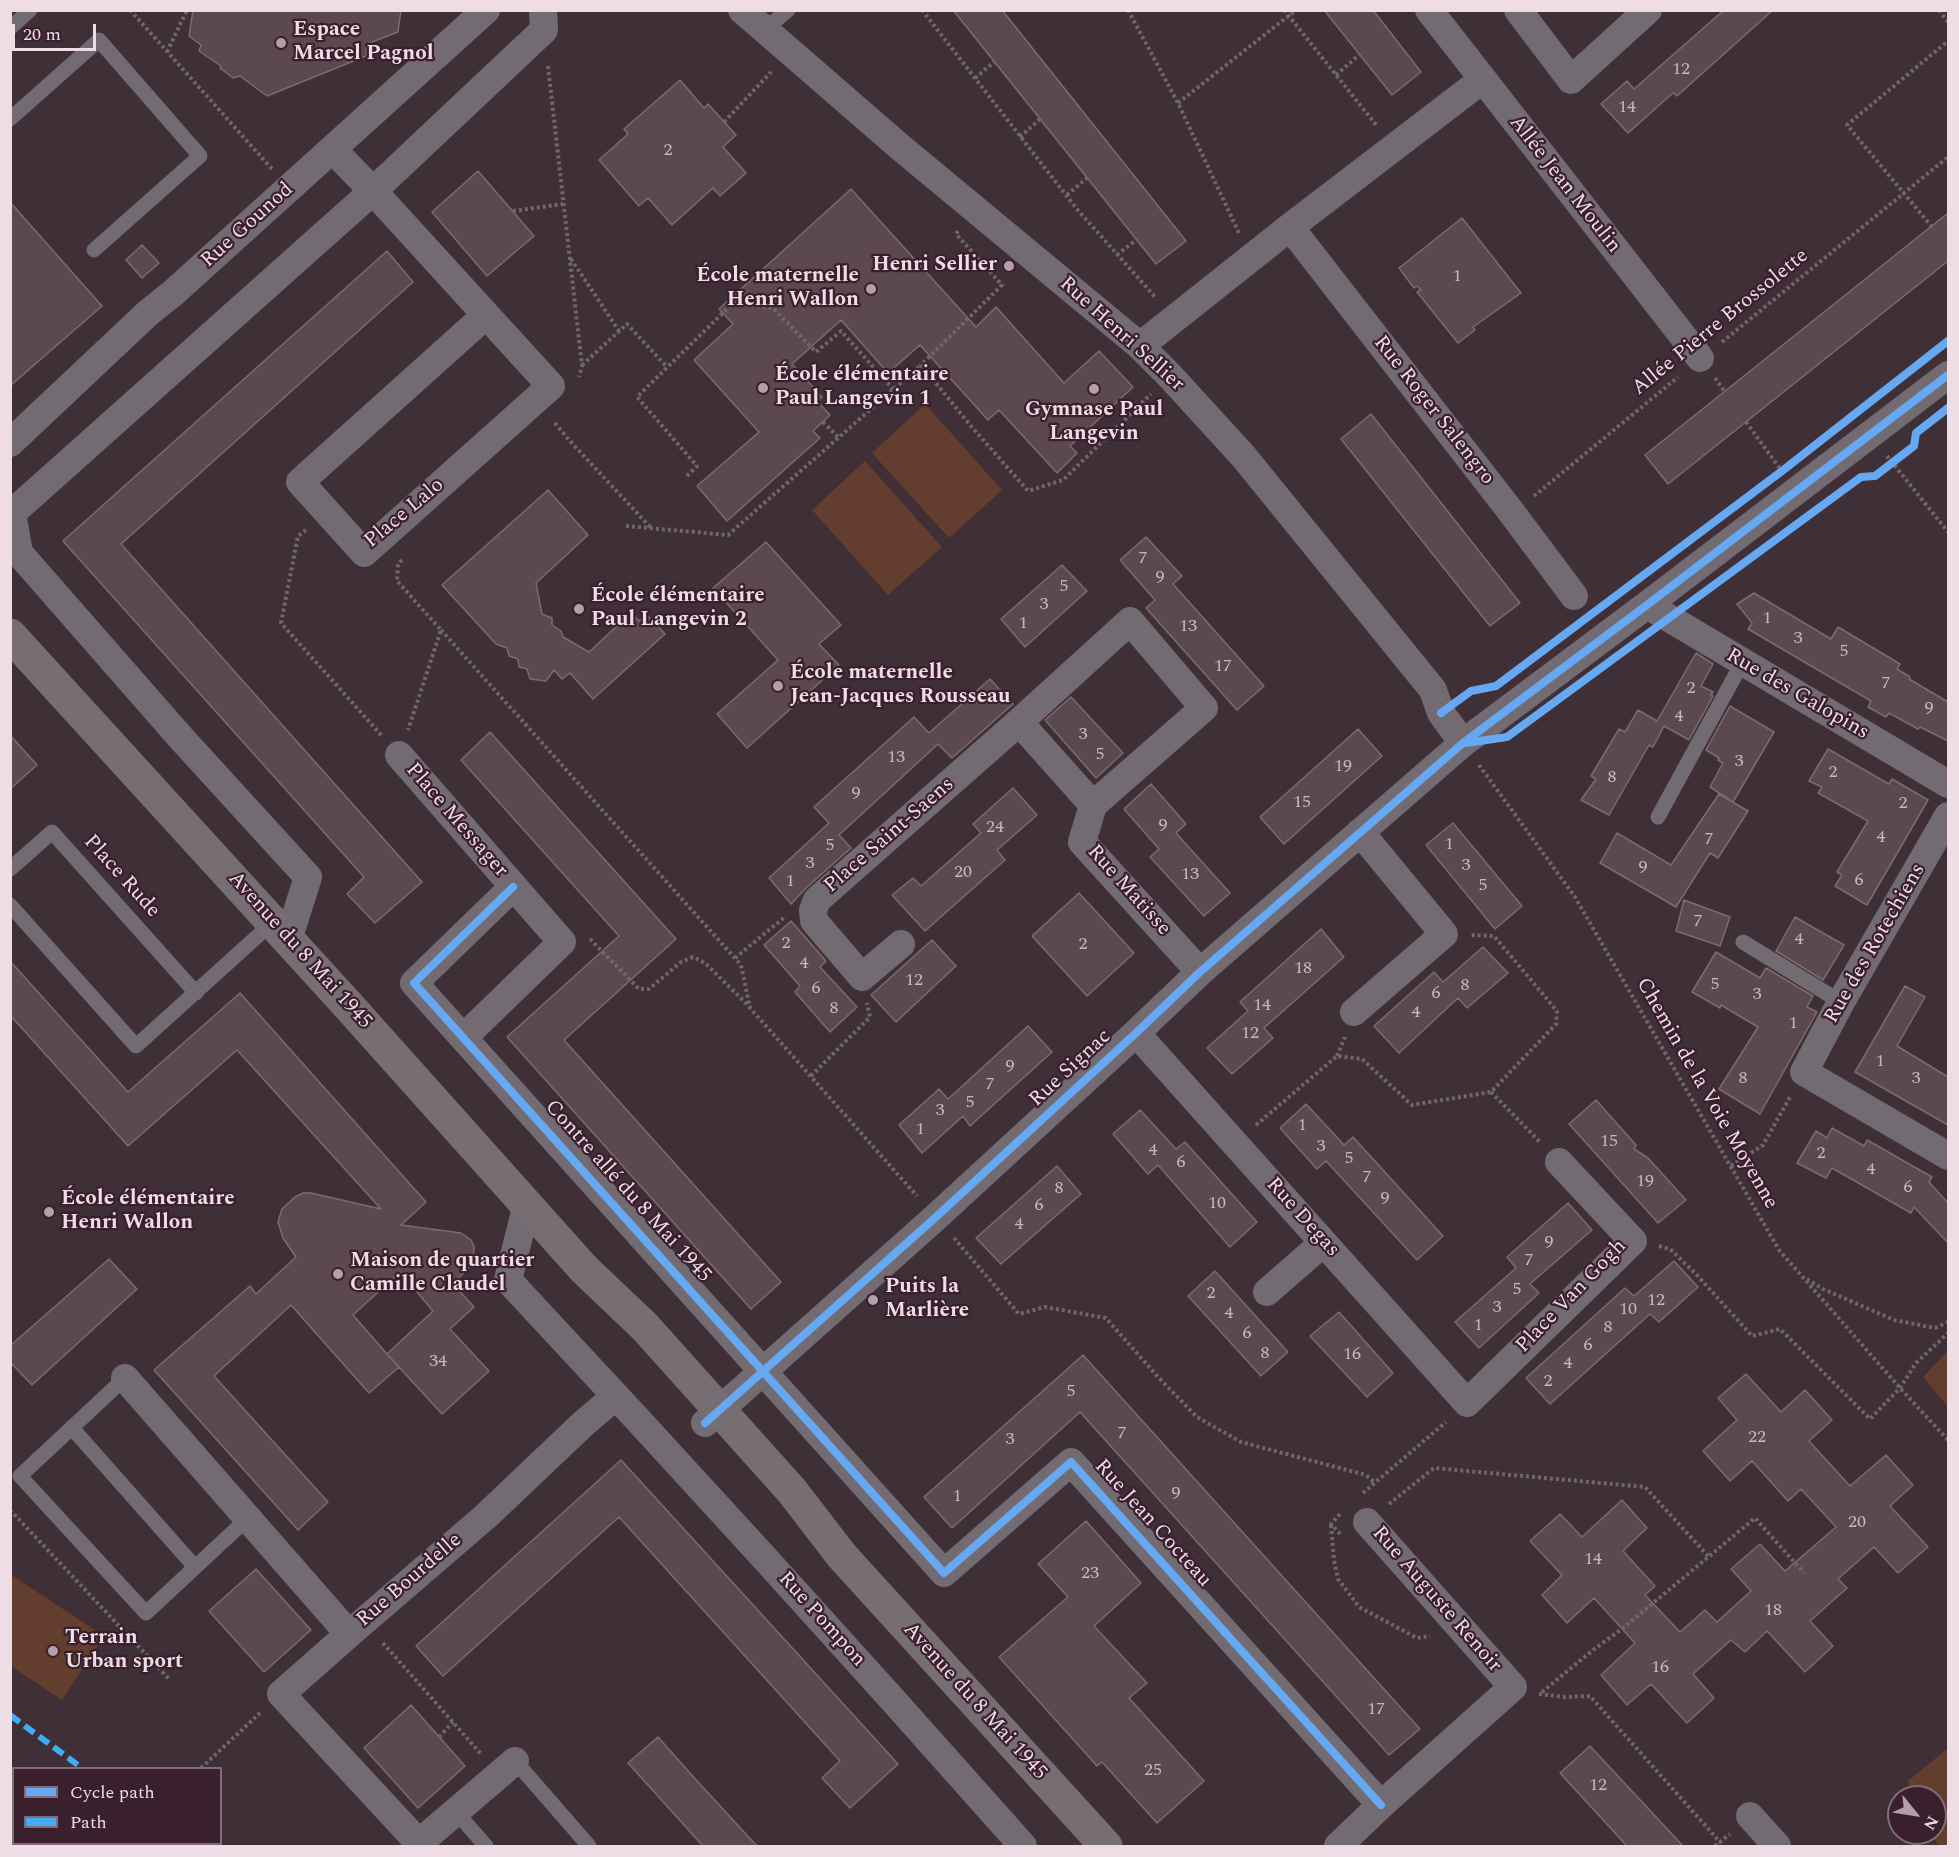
<!DOCTYPE html>
<meta charset="utf-8">
<style>
body{margin:0}
#map{position:relative;width:1959px;height:1857px;overflow:hidden;background:#3f2f37;font-family:Spectral,serif}
canvas{display:block}
.frame{position:absolute;inset:0;border:12px solid #efdde5;pointer-events:none}
.legend{position:absolute;left:12px;top:1767px;width:210px;height:78px;box-sizing:border-box;background:#3a1f2d;border:2px solid #826b77;margin:0;padding:8px 10px;list-style:none;font-size:18px;color:#efdde5}
.legend li{display:flex;align-items:center;gap:12px;height:30px}
.legend b{width:30px;border:2px solid #826b77}
.north{position:absolute;left:1887px;top:1785px;width:60px;height:60px;box-sizing:border-box;background:#3a1f2d;border:2px solid #826b77;border-radius:50%;rotate:120deg;font-size:16px;font-weight:700;line-height:24px;text-align:center;color:#efdde5}
.north::after{content:'';display:block;margin:auto;width:21px;height:27px;background:#b1a0a8;clip-path:polygon(50% 0,100% 100%,50% 72%,0 100%)}
.scale{position:absolute;left:12px;top:24px;width:84px;height:27px;box-sizing:border-box;border:3px solid #efdde5;border-top:0;padding-left:8px;font-size:18px;line-height:21px;white-space:nowrap;color:#efdde5;-webkit-text-stroke:4px #3a1f2d;paint-order:stroke}
</style>
<div id="map">
<canvas width="1959" height="1857"></canvas>
<div class="frame"></div>
<ul class="legend">
<li><b style="height:8px;background:#66a8f1"></b>Cycle path</li>
<li><b style="height:8px;background:#42abf6"></b>Path</li>
</ul>
<div class="north">N</div>
<div class="scale">20 m</div>
</div>
<script>
const ctx = document.querySelector('canvas').getContext('2d');
ctx.lineJoin = 'round';
function paint(path, color) { ctx.fillStyle = color; ctx.fill(path, 'evenodd'); }
function trace(path, color, width, dash) { ctx.strokeStyle = color; ctx.lineWidth = width; ctx.lineCap = dash ? 'butt' : 'round'; ctx.setLineDash(dash || []); ctx.stroke(path); }
function drawText(font, color, halo, rows, align = 'center') {
  ctx.font = font + ' Spectral,serif'; ctx.lineWidth = 4.5; ctx.setLineDash([]); ctx.textBaseline = 'middle'; ctx.strokeStyle = halo; ctx.fillStyle = color; for (const [text, x, y, turn = 0] of rows) {
    ctx.save(); ctx.translate(x, y); ctx.rotate((+turn || 0) * Math.PI / 180); ctx.textAlign = isNaN(turn) ? turn : align; if (halo) ctx.strokeText(text, 0, 0); ctx.fillText(text, 0, 0); ctx.restore();
  }
}
paint(new Path2D(`
 M925 404 1002 490 949 538 872 453Z
 M865 461 942 547 888 595 812 510Z
 M1948 1351V1407L1923 1377Z
 M10 1574 104 1636 62 1700 11 1666Z
 M1948 1748V1846H1938L1932 1833H1935V1797H1915L1908 1781Z`), '#633d2d');
const building = new Path2D(`
 M193 10H401L398 32 367 44 366 56 267 96 240 76 233 78 220 68 221 66 199 51 201 45 189 36Z
 M953 10H1002L1186 241 1156 264Z
 M1324 10H1373L1421 72 1392 95Z
 M1724 10H1773L1677 96 1673 93 1628 133 1601 104 1627 81 1634 89Z
 M680 80 704 108 708 104 736 135 723 147 746 173 720 196 713 188 672 225 648 198 639 206 599 160 628 134 624 129Z
 M478 171 534 236 487 276 432 212Z
 M851 189 976 327 996 307 1064 383 1099 351 1133 387 1070 446 1077 453 1057 473 999 410 988 420 920 345 888 373 841 320 792 364 822 397 817 401 830 415 813 431 820 438 727 521 697 486 759 432 694 360 733 324 719 309Z
 M10 202 102 306 10 386Z
 M1948 213V261L1668 484 1645 455Z
 M1462 218 1521 293 1473 327 1475 330 1458 343 1417 292 1421 290 1417 286 1414 288 1399 268Z
 M142 245 159 263 142 278 126 260Z
 M387 251 413 282 121 544 422 882 375 923 347 894 364 877 63 541Z
 M1371 414 1520 603 1490 626 1341 439Z
 M548 490 588 535 536 583 542 614 552 618V625L561 631 563 637 589 652 631 613 639 621 646 614 665 634 593 699 570 673 562 679 554 670 546 681 530 679 527 669 519 667 518 659 509 656 507 648 496 644 442 585Z
 M1146 537 1182 576 1173 584 1264 686 1237 710 1146 608 1155 600 1120 560Z
 M766 542 841 625 819 644 839 665 747 748 717 714 778 660 713 588Z
 M1062 565 1087 591 1025 647 1001 619Z
 M1754 593 1831 639 1838 627 1900 664 1897 669 1910 677 1909 679 1948 702V741L1920 727 1918 729 1889 713 1886 717 1868 707 1871 701 1748 629 1752 623 1737 604Z
 M1696 653 1713 664 1701 686 1713 692 1711 695 1713 696 1689 740 1664 726 1653 747 1649 745 1609 815 1581 800 1596 779 1591 776 1619 729 1625 732 1638 710 1657 721Z
 M990 679 1013 704 952 758 938 744 839 835 851 848 806 888 791 904 769 878 829 823 814 807 914 717 929 733Z
 M1071 697 1123 753 1096 778 1045 720Z
 M1730 706 1774 732 1733 802 1710 787 1723 763 1718 760 1719 758 1706 750Z
 M1358 729 1382 756 1284 844 1260 817Z
 M490 732 676 939 564 1040 781 1282 751 1309 507 1037 619 936 461 760Z
 M10 735 37 765 10 789Z
 M1828 749 1889 784 1892 779 1928 800 1867 905 1835 886 1842 875 1837 872 1868 821 1818 793 1822 787 1809 781Z
 M1151 784 1186 824 1176 833 1230 893 1204 916 1150 857 1159 849 1124 809Z
 M1013 788 1037 815 997 850 1005 860 925 931 892 895 913 878 921 886 981 833 973 824Z
 M1719 794 1748 811 1718 858 1710 853 1676 907 1600 863 1617 833 1671 865Z
 M1453 823 1522 906 1495 929 1426 845Z
 M1079 893 1134 953 1087 996 1032 936Z
 M1684 900 1730 917 1720 946 1676 931Z
 M1795 917 1844 945 1823 980 1776 951Z
 M791 921 826 961 820 967 857 1007 830 1032 795 992 800 986 764 945Z
 M1321 929 1344 957 1264 1028 1273 1038 1232 1074 1207 1048 1248 1011 1240 1002Z
 M932 940 956 966 896 1022 871 995Z
 M1483 947 1508 973 1467 1008 1458 998 1399 1053 1374 1026 1434 972 1443 982Z
 M1716 952 1760 978 1766 968 1813 996 1807 1007 1817 1012 1760 1114 1719 1089 1758 1027 1721 1005 1720 1008 1692 992Z
 M10 961 128 1092 240 993 426 1202 401 1225 461 1233 471 1240 474 1246 473 1263 453 1284 474 1307 450 1329 489 1371 442 1414 387 1354 399 1367 369 1393 291 1305 214 1376 328 1502 298 1530 154 1370 250 1286 256 1294 296 1257 283 1238 278 1222 282 1209 295 1197 303 1193H311L381 1209 237 1050 128 1146 10 1015ZM400 1272 433 1311 387 1354 353 1315Z
 M1905 986 1925 997 1897 1046 1948 1077V1125L1855 1072Z
 M1028 1026 1052 1052 970 1126 963 1116 922 1153 899 1125 939 1089 948 1099Z
 M1596 1100 1636 1145 1634 1149 1648 1158 1686 1200 1658 1223 1569 1124Z
 M1306 1104 1344 1145 1353 1137 1443 1236 1417 1260 1326 1161 1317 1169 1280 1128Z
 M1140 1110 1176 1149 1185 1142 1257 1222 1230 1247 1158 1165 1148 1174 1113 1134Z
 M1832 1128 1864 1146 1867 1140 1932 1177 1929 1182 1948 1203V1243L1914 1207 1911 1213 1832 1168 1826 1178 1797 1163 1816 1131 1827 1138Z
 M1057 1166 1081 1194 1001 1264 976 1238Z
 M1568 1203 1592 1230 1530 1284 1539 1293 1479 1348 1455 1322 1516 1268 1507 1257Z
 M109 1259 137 1289 32 1385 10 1362V1346Z
 M1674 1261 1698 1287 1659 1322 1650 1314 1550 1404 1526 1378 1625 1288 1634 1296Z
 M1215 1271 1288 1352 1261 1376 1188 1296Z
 M1339 1312 1393 1373 1367 1397 1310 1336Z
 M1083 1355 1420 1729 1389 1755 1080 1412 952 1528 924 1497Z
 M1746 1374 1781 1412 1805 1390 1832 1420 1809 1441 1850 1486 1886 1455 1913 1485 1890 1506 1928 1547 1898 1573 1874 1547 1838 1579 1847 1588 1810 1621 1833 1646 1805 1672 1767 1631 1745 1652 1731 1640 1693 1674 1714 1698 1687 1723 1651 1684 1627 1705 1601 1675 1635 1643 1594 1598 1567 1623 1542 1595 1562 1575 1530 1541 1560 1514 1582 1537 1622 1500 1647 1528 1623 1551 1655 1586 1645 1595 1680 1632 1705 1610 1717 1622 1751 1591 1731 1569 1760 1544 1785 1571 1836 1527 1801 1489 1788 1501 1752 1461 1730 1481 1703 1451 1737 1420 1718 1398Z
 M621 1460 898 1764 850 1808 822 1778 840 1761 619 1517 443 1676 416 1646Z
 M1086 1521 1141 1583 1094 1626 1147 1683 1129 1698 1204 1781 1157 1823 1102 1762 1097 1766 999 1657 1068 1597 1038 1564Z
 M256 1569 311 1630 264 1672 209 1611Z
 M411 1705 465 1766 418 1808 364 1748Z
 M658 1737 698 1782 757 1846H703L628 1763Z
 M1590 1746 1683 1846H1627L1560 1773Z`);
paint(building, '#5c494d');
trace(building, '#7b6c70', 1.5);
trace(new Path2D(`
 M130 10 272 169
 M922 10 1076 208 1156 298
 M1128 10 1178 103 1239 233
 M1284 10 1377 126
 M1939 10 1948 22
 M167 52 187 10
 M548 66 582 366 579 377
 M1336 75 1359 55
 M975 78 994 62
 M1178 103 1296 10
 M724 122 771 72
 M1020 137 1040 119
 M1067 195 1087 178
 M513 211 563 204
 M1932 227 1847 125 1948 41
 M958 231 956 234 1002 285 921 365 971 426 1028 491 1063 480 1151 394
 M1117 255 1136 240
 M571 259 619 331
 M1722 342 1948 157
 M582 365 627 324 667 367
 M1715 378 1725 392
 M823 422 838 437
 M1746 422 1781 470
 M555 423 569 440 651 528
 M1887 456 1948 532
 M687 476 697 466 637 397 733 303 773 308 816 352 841 331 893 389
 M1534 496 1678 377
 M626 526 728 535 921 365
 M306 530 298 536 281 623 382 736
 M402 560 398 564 397 581 441 630 408 730
 M441 630 741 965 750 1008 917 1196
 M1479 765 1575 897 1779 1250 1900 1388 1948 1440
 M590 939 639 989H649L681 962 693 957 705 963 750 1007
 M735 958 786 916
 M1337 1056 1345 1037
 M811 1076 870 1017 867 1003
 M1491 1092 1541 1143
 M1256 1125 1337 1056 1362 1059 1412 1105 1491 1092 1556 1024 1557 1011 1494 936 1470 935
 M1731 1166 1763 1145 1790 1097
 M954 1238 1019 1314 1045 1307 1106 1318 1158 1377 1197 1417 1241 1442 1366 1475 1375 1483
 M1659 1246 1670 1249 1696 1274 1752 1336 1780 1329 1870 1419 1900 1388 1916 1363 1948 1333
 M1807 1279 1823 1289 1894 1320 1935 1328 1948 1322
 M1363 1493 1446 1422
 M1389 1504 1434 1468 1645 1487 1709 1557
 M10 1510 170 1680
 M1340 1514 1331 1524 1341 1535
 M1331 1525 1334 1560 1338 1579 1359 1607 1417 1638 1430 1636
 M383 1643 481 1754
 M1542 1692 1593 1650 1622 1629 1755 1518 1804 1573
 M1539 1694 1565 1697 1590 1696 1720 1842 1730 1834
 M439 1737 453 1722
 M201 1768 260 1713
 M1715 1846 1720 1842`), '#70676d', 4, [3, 3]);
trace(new Path2D(`
 M10 28 30 10
 M764 30 788 10
 M10 119 99 40 200 156 94 250
 M1658 817 1742 663
 M10 869 52 832 196 993
 M10 905 136 1046 272 923
 M1743 942 1841 1002
 M125 1378 20 1476 146 1613 248 1518
 M72 1428 195 1567
 M515 1761 589 1846
 M456 1812 486 1846`), '#726b71', 15);
trace(new Path2D(`
 M742 10 900 147 1140 346 1170 376 1244 457 1433 690 1441 713 1463 743
 M1429 10 1700 358
 M1518 10 1571 80 1648 10
 M333 150 373 191 551 386 364 553 300 482 486 315
 M1290 227 1512 513 1574 596
 M1140 346 1290 227 1482 80
 M10 443 148 313 173 293 486 10
 M1647 605 1948 784
 M1019 722 1093 805 1082 842 1200 972
 M399 755 562 942 464 1037
 M1948 816 1841 1002 1804 1072 1948 1156
 M513 887 414 983 944 1573 1071 1462 1381 1805
 M288 940 308 877 181 738 19 553 12 513 373 191 544 30 543 10
 M901 944 862 977 814 921 813 910 817 900 1019 722 1130 621 1204 708 1093 805
 M1354 1012 1444 934 1360 832
 M1136 1033 1467 1403 1633 1241 1559 1162
 M527 1204 508 1280C682 1466 854 1655 1023 1846
 M1267 1292 1323 1243
 M125 1378 349 1634 486 1516 584 1423 616 1396
 M705 1423 936 1217 1136 1033 1200 972 1463 743 1647 605 1948 375
 M349 1634 281 1694 419 1843 515 1761
 M1750 1816 1777 1846
 M1338 1846 1381 1805 1513 1687 1367 1522`), '#726b71', 28);
trace(new Path2D(`
 M10 635 346 1003 584 1269 645 1327 792 1491 842 1556 1106 1846`), '#766e73', 33);
trace(new Path2D(`
 M10 1715 82 1768
 M187 1844 191 1846`), '#42abf6', 6, [12, 6]);
trace(new Path2D(`
 M1441 713 1471 691 1496 686 1782 471 1948 341
 M1466 743 1507 737 1861 477 1875 476 1914 446 1916 433 1948 408
 M513 887 414 983 944 1573 1071 1462 1381 1805
 M705 1423 936 1217 1136 1033 1200 972 1463 743 1647 605 1948 375`), '#66a8f1', 8);
for (const [x, y, r, color] of [
 [281,43,6,"#b1a0a8"],
 [1009,266,6,"#b1a0a8"],
 [871,289,6,"#b1a0a8"],
 [763,388,6,"#b1a0a8"],
 [1094,389,6,"#b1a0a8"],
 [579,609,6,"#b1a0a8"],
 [778,686,6,"#b1a0a8"],
 [49,1212,6,"#b1a0a8"],
 [338,1274,6,"#b1a0a8"],
 [873,1300,6,"#b1a0a8"],
 [53,1651,6,"#b1a0a8"]
]) { const dot = new Path2D(); dot.arc(x, y, r, 0, 2 * Math.PI); ctx.fillStyle = color; ctx.fill(dot); trace(dot, '#3a1f2d', 2); }
drawText('18px', '#cab8bf', null, [
 ["12",1681,70],
 ["14",1627,108],
 ["2",668,151],
 ["1",1457,277],
 ["7",1143,559],
 ["9",1160,578],
 ["5",1064,587],
 ["3",1044,605],
 ["1",1767,619],
 ["1",1023,624],
 ["13",1188,627],
 ["3",1798,639],
 ["5",1844,652],
 ["17",1223,667],
 ["7",1886,684],
 ["2",1691,689],
 ["9",1929,709],
 ["4",1679,717],
 ["3",1083,735],
 ["5",1100,755],
 ["13",896,758],
 ["3",1739,762],
 ["19",1343,767],
 ["2",1833,773],
 ["8",1612,778],
 ["9",856,794],
 ["15",1302,803],
 ["2",1903,804],
 ["9",1163,826],
 ["24",995,828],
 ["4",1881,838],
 ["7",1709,840],
 ["1",1449,845],
 ["5",830,846],
 ["3",810,864],
 ["3",1466,866],
 ["9",1643,868],
 ["20",963,873],
 ["13",1190,875],
 ["6",1859,881],
 ["1",790,882],
 ["5",1483,886],
 ["7",1698,922],
 ["4",1799,940],
 ["2",786,944],
 ["2",1083,945],
 ["4",804,964],
 ["18",1303,969],
 ["12",914,981],
 ["5",1715,985],
 ["8",1465,986],
 ["6",816,989],
 ["6",1436,994],
 ["3",1757,995],
 ["14",1262,1006],
 ["8",834,1009],
 ["4",1416,1013],
 ["1",1793,1024],
 ["12",1250,1034],
 ["1",1880,1062],
 ["9",1010,1067],
 ["8",1743,1079],
 ["3",1916,1079],
 ["7",990,1085],
 ["5",970,1103],
 ["3",940,1111],
 ["1",1302,1126],
 ["1",920,1130],
 ["15",1609,1142],
 ["3",1321,1147],
 ["4",1153,1151],
 ["2",1821,1154],
 ["5",1349,1159],
 ["6",1181,1163],
 ["4",1871,1170],
 ["7",1367,1178],
 ["19",1645,1182],
 ["6",1908,1188],
 ["8",1059,1189],
 ["9",1385,1199],
 ["10",1217,1204],
 ["6",1039,1206],
 ["4",1019,1225],
 ["9",1549,1243],
 ["7",1529,1261],
 ["5",1517,1290],
 ["2",1211,1294],
 ["12",1656,1301],
 ["3",1497,1308],
 ["10",1628,1310],
 ["4",1229,1314],
 ["1",1478,1326],
 ["8",1608,1328],
 ["6",1247,1334],
 ["6",1588,1346],
 ["8",1265,1354],
 ["16",1352,1355],
 ["34",438,1362],
 ["4",1568,1364],
 ["2",1548,1382],
 ["5",1071,1392],
 ["7",1122,1434],
 ["22",1757,1438],
 ["3",1010,1440],
 ["9",1176,1494],
 ["1",957,1497],
 ["20",1857,1523],
 ["14",1593,1560],
 ["23",1090,1574],
 ["18",1773,1611],
 ["16",1660,1668],
 ["17",1376,1710],
 ["25",1153,1771],
 ["12",1598,1786]
]);
drawText('bold 21px', '#efdde5', '#3a1f2d', [
 ["Espace",293,31],
 ["Marcel Pagnol",293,55],
 ["Henri Sellier",997,266,"right"],
 ["École maternelle",859,277,"right"],
 ["Henri Wallon",859,301,"right"],
 ["École élémentaire",775,376],
 ["Paul Langevin 1",775,400],
 ["Gymnase Paul",1094,411,"center"],
 ["Langevin",1094,435,"center"],
 ["École élémentaire",591,597],
 ["Paul Langevin 2",591,621],
 ["École maternelle",790,674],
 ["Jean-Jacques Rousseau",790,698],
 ["École élémentaire",61,1200],
 ["Henri Wallon",61,1224],
 ["Maison de quartier",350,1262],
 ["Camille Claudel",350,1286],
 ["Puits la",885,1288],
 ["Marlière",885,1312],
 ["Terrain",65,1639],
 ["Urban sport",65,1663]
], 'left');
drawText('21px', '#efdde5', '#3a1f2d', [
 ["Allée Jean Moulin",1564,185,52],
 ["Rue Gounod",248,226,-42],
 ["Allée Pierre Brossolette",1721,323,-39],
 ["Rue Henri Sellier",1121,335,42],
 ["Rue Roger Salengro",1433,411,52],
 ["Place Lalo",405,514,-40],
 ["Rue des Galopins",1797,695,30],
 ["Place Messager",456,821,49],
 ["Place Saint-Saens",890,836,-41],
 ["Place Rude",121,877,48],
 ["Rue Matisse",1128,891,48],
 ["Rue des Rotechiens",1876,944,-60],
 ["Avenue du 8 Mai 1945",299,951,48],
 ["Rue Signac",1071,1069,-43],
 ["Chemin de la Voie Moyenne",1706,1094,60],
 ["Contre allé du 8 Mai 1945",627,1192,48],
 ["Rue Degas",1302,1218,48],
 ["Place Van Gogh",1572,1297,-46],
 ["Rue Jean Cocteau",1152,1524,48],
 ["Rue Bourdelle",410,1581,-41],
 ["Rue Auguste Renoir",1436,1600,49],
 ["Rue Pompon",821,1620,48],
 ["Avenue du 8 Mai 1945",974,1702,48]
]);
</script>
